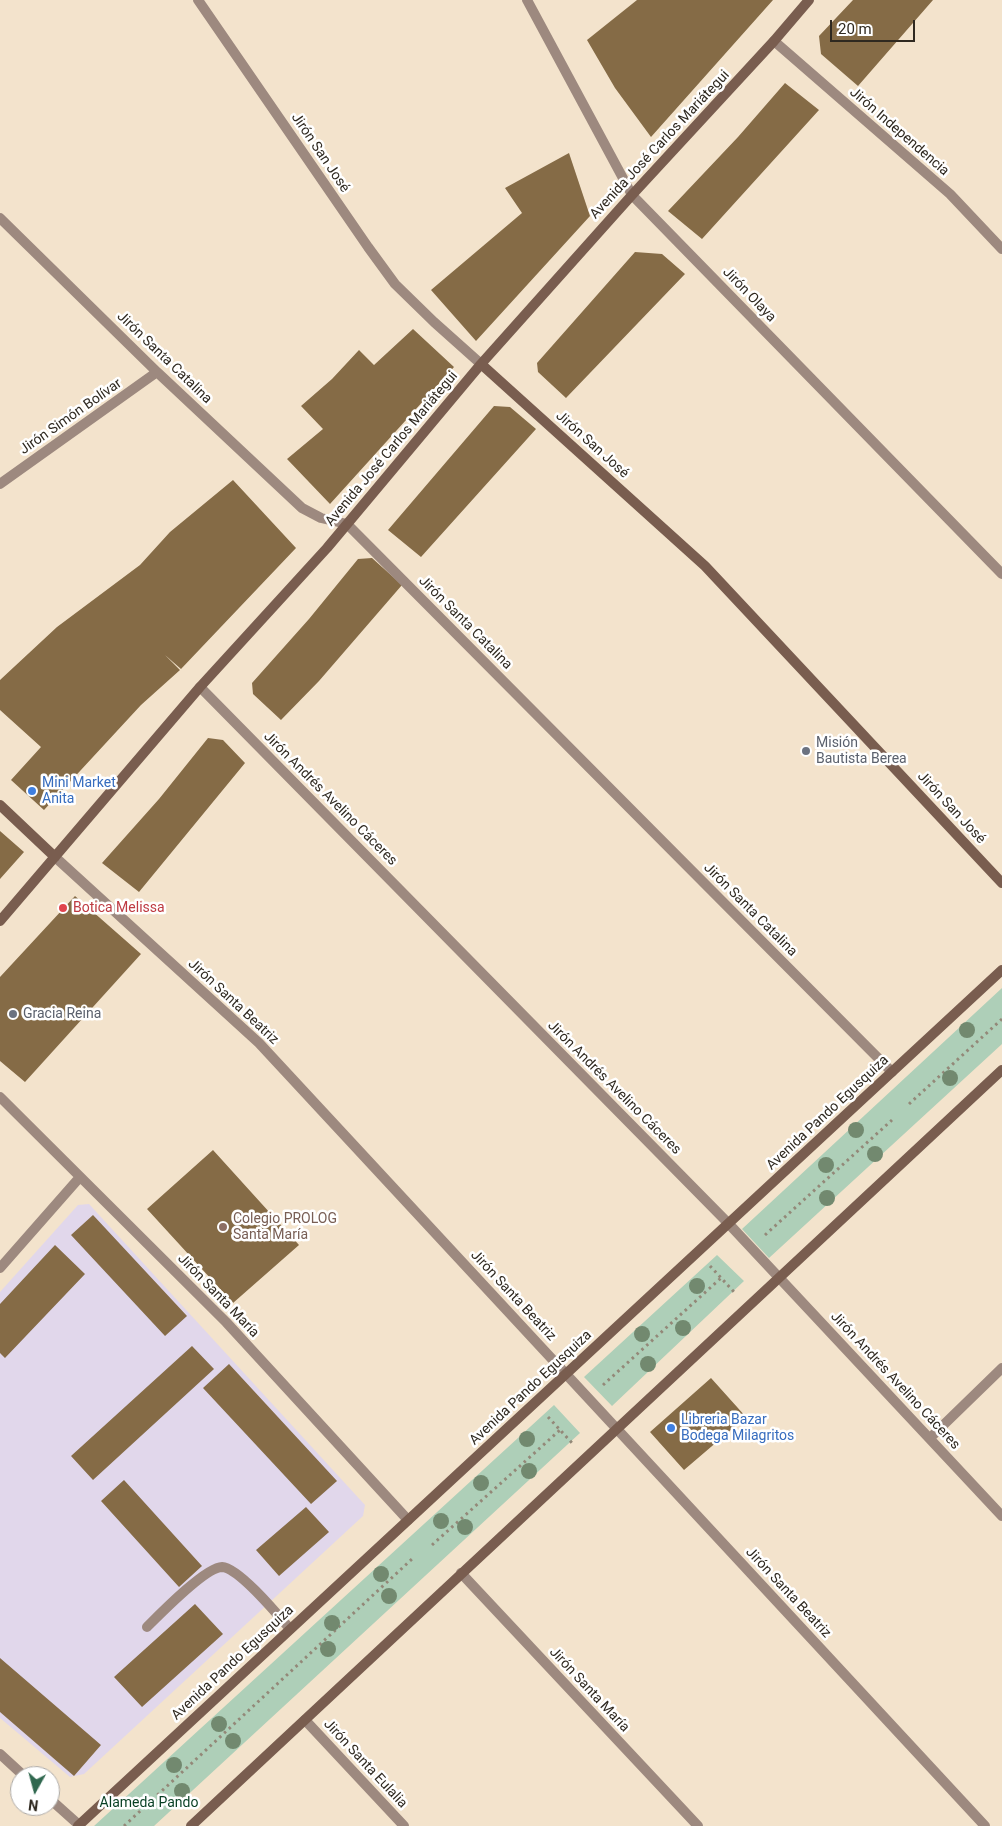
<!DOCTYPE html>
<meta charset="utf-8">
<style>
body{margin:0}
#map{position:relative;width:1002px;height:1826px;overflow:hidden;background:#f3e3cc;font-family:Roboto,sans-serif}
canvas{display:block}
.north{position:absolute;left:10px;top:1766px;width:50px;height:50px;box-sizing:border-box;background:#fff;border:1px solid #aca9a6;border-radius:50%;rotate:187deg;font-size:14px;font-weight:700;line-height:20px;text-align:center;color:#2f2920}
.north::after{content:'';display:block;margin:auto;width:18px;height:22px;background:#30684f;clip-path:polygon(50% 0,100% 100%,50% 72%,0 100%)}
.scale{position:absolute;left:830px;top:20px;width:85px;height:22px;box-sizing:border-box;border:2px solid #2f2920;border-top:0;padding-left:6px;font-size:15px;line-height:18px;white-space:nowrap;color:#2f2920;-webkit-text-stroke:4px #fff;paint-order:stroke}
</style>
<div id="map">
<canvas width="1002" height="1826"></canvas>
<div class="north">N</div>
<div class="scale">20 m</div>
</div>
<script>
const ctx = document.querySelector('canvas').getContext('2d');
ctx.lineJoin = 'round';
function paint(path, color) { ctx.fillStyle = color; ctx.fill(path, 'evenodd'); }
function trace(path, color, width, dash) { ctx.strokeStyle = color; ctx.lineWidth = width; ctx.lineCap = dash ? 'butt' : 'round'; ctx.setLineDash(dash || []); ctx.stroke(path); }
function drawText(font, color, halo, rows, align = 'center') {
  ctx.font = font + ' Roboto,sans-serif'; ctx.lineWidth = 5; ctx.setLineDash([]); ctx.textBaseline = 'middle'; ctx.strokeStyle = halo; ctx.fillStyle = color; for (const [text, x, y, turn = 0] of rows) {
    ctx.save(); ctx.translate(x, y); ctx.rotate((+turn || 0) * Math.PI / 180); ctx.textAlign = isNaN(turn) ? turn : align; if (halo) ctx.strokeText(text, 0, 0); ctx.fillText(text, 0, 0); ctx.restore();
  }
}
paint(new Path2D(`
 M89 1204 365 1505 363 1516 84 1774 70 1777 0 1718V1292L78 1205Z`), '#e1d7eb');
paint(new Path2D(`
 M1002 988V1044L769 1258 742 1229Z
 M717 1255 744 1281 612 1406 584 1377Z
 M554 1405 580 1433 154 1826H94Z`), '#aecfb8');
paint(new Path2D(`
 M637 0H773L651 137 615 88 587 40Z
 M853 0H933L858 86 821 54 819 36Z
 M785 83 819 110 702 239 668 211 738 137Z
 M569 153 590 216 476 341 431 290 522 213 505 188Z
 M635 252 662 254 685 274 566 398 538 372 537 363Z
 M413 329 454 367 330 504 287 459 323 429 301 406 332 379 359 350 374 365Z
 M494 406 510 407 536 429 421 557 388 530Z
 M233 480 296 548 181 669 165 655 180 670 141 705 44 810 11 780 41 747 0 710V680L57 627 140 565 170 532Z
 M372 558 402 585 319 681 281 720 253 694 252 683 309 619 358 559Z
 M208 738 223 740 245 763 139 892 102 863 159 799Z
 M0 831 24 852 0 879Z
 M75 896 141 954 25 1082 0 1061V977Z
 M213 1150 299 1245 233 1303 147 1209Z
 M93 1215 187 1316 165 1336 71 1235Z
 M55 1245 85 1274 5 1358 0 1353V1304Z
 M192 1346 214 1369 93 1480 71 1456Z
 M229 1364 337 1481 311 1504 203 1388Z
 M711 1378 746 1417 684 1470 650 1432Z
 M124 1480 202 1566 179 1587 101 1501Z
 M306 1507 329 1532 279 1576 256 1550Z
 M195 1604 223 1634 142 1707 114 1677Z
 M0 1658 101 1745 74 1776 0 1712Z`), '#856b46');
trace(new Path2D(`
 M909 1104 1002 1019
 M765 1235 892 1120
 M710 1266 735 1293
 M603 1385 721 1278
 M548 1417 573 1444
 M432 1545 560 1430
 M124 1826 412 1559`), '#938878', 3, [2.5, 4]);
trace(new Path2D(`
 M147 1627C160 1614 206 1567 222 1567 239 1568 278 1615 290 1629`), '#9d897f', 10);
trace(new Path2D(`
 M198 0 368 247 395 284 434 322 481 364
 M527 0 632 195 1002 574
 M774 41 950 194 1002 249
 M0 218 157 372 302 508 321 518 347 524 892 1072
 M0 484 157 372
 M200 687 728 1223 1002 1516
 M55 857 259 1043 985 1826
 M0 1097 226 1322 408 1520
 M0 1268 80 1177
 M930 1438 1002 1368
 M461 1573 698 1826
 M305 1720 404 1826
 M0 1754 24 1776
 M50 1799 79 1825`), '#9d897f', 10);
trace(new Path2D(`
 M481 364 705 566 1002 883
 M0 805 55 857
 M0 921 200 687 327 548 481 364 632 195 774 41 809 0
 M78 1826 1002 970
 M191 1826 1002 1070`), '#795d4f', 10);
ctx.fillStyle = '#72896f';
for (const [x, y] of [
 [967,1030],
 [950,1078],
 [856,1130],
 [875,1154],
 [826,1165],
 [827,1198],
 [697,1286],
 [683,1328],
 [642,1334],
 [648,1364],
 [527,1439],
 [529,1471],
 [481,1483],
 [441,1521],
 [465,1527],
 [381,1574],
 [389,1596],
 [332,1623],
 [328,1649],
 [219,1724],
 [233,1741],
 [174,1765],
 [182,1791]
]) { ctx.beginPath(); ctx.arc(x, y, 8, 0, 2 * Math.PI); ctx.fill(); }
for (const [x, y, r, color] of [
 [806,751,5,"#6b7280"],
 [32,791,5,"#3f7fe0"],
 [63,908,5,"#e0444e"],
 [13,1014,5,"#6b7280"],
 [223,1227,5,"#8d6e63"],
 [671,1428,5,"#3f7fe0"]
]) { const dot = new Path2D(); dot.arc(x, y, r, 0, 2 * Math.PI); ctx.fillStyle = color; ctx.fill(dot); trace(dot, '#fff', 2); }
drawText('14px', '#2f2920', '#fff', [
 ["Jirón Independencia",899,132,41],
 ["Avenida José Carlos Mariátegui",660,145,-47],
 ["Jirón San José",320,153,56],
 ["Jirón Olaya",749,295,46],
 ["Jirón Santa Catalina",164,358,44],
 ["Jirón Simón Bolívar",71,417,-35],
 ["Jirón San José",592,445,42],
 ["Avenida José Carlos Mariátegui",392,449,-50],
 ["Jirón Santa Catalina",465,623,45],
 ["Jirón Andrés Avelino Cáceres",330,799,45],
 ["Jirón San José",951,808,47],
 ["Jirón Santa Catalina",750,910,45],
 ["Jirón Santa Beatriz",233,1002,43],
 ["Jirón Andrés Avelino Cáceres",614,1088,45],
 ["Avenida Pando Egusquiza",828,1113,-43],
 ["Jirón Santa María",218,1296,46],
 ["Jirón Santa Beatriz",513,1296,47],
 ["Jirón Andrés Avelino Cáceres",895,1381,47],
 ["Avenida Pando Egusquiza",531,1388,-43],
 ["Jirón Santa Beatriz",788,1593,47],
 ["Avenida Pando Egusquiza",233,1663,-43],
 ["Jirón Santa María",589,1690,47],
 ["Jirón Santa Eulalia",365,1764,47]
]);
drawText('14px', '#5b616d', '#fff', [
 ["Misión",816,743],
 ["Bautista Berea",816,759],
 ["Gracia Reina",23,1014]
], 'left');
drawText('14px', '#366cbe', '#fff', [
 ["Mini Market",42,783],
 ["Anita",42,799],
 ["Libreria Bazar",681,1420],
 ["Bodega Milagritos",681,1436]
], 'left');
drawText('14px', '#be3a42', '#fff', [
 ["Botica Melissa",73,908]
], 'left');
drawText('14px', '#785e54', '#fff', [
 ["Colegio PROLOG",233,1219],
 ["Santa María",233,1235]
], 'left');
drawText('14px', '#083f23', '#fff', [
 ["Alameda Pando",149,1803]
]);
</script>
